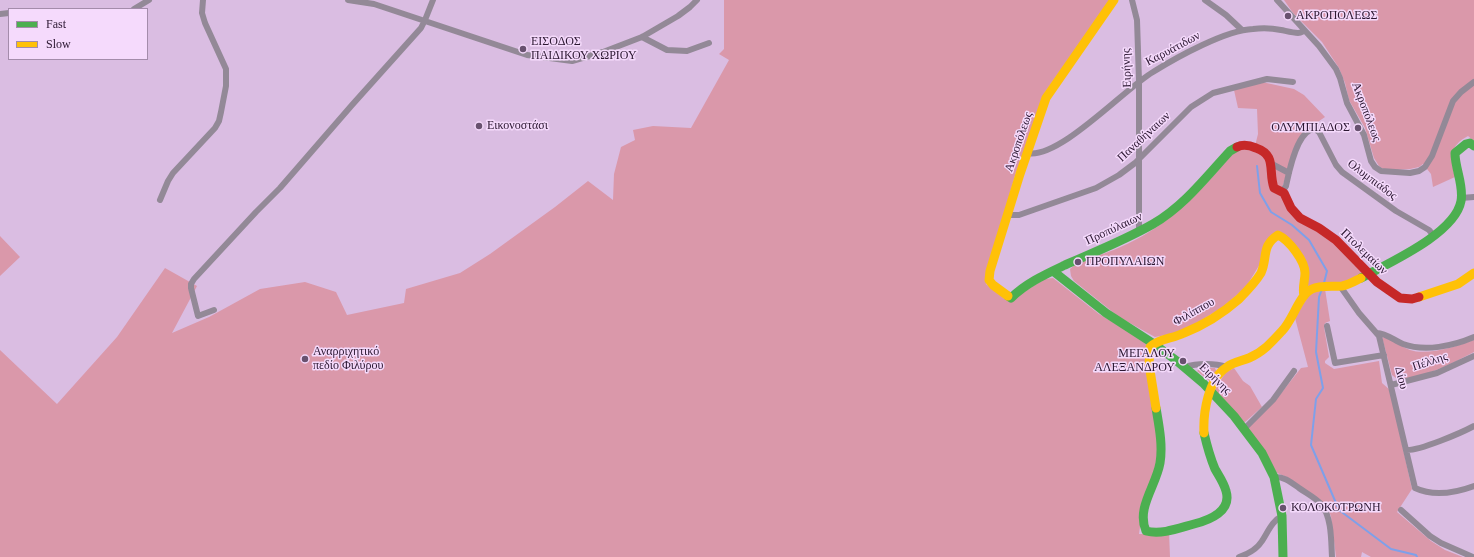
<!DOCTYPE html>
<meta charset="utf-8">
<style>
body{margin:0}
#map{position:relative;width:1474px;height:557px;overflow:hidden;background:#dabde2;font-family:Georgia,serif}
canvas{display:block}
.legend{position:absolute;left:8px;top:8px;width:140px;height:52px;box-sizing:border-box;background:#f5dafc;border:1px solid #a48cab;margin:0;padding:5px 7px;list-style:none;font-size:12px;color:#2b1731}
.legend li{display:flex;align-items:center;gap:8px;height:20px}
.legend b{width:20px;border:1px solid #a48cab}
</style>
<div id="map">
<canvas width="1474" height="557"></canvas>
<ul class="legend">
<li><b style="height:5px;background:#4caf50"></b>Fast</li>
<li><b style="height:5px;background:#ffc107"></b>Slow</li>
</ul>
</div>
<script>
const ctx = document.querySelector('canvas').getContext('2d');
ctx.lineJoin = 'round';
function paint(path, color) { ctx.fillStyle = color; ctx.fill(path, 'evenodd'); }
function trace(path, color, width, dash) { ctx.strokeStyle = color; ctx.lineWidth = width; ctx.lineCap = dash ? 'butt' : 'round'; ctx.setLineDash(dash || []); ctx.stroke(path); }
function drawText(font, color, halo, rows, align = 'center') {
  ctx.font = font + ' Georgia,serif'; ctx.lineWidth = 3; ctx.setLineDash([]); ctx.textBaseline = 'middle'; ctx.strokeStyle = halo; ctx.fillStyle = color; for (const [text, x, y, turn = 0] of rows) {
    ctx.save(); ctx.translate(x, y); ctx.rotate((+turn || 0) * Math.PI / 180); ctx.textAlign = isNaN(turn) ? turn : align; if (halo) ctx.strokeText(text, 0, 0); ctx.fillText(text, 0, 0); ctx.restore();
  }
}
paint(new Path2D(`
 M724 0H1110L1045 92 1025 152 1016 172 986 277V284L1006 300 1019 295 1045 279 1053 278 1099 314 1146 342V351L1157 431V465L1144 498 1139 534H1150L1169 532 1170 557H0V350L57 404 117 337 165 268 197 286 172 333 209 317 260 289 305 282 336 292 347 315 404 303 406 289 460 273 490 254 555 207 588 181 613 200 614 174 621 147 635 140 633 130 653 126 691 128 729 60 719 54 724 49Z
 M1284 0H1474V141L1468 136C1449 146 1450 158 1455 177L1433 187 1431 174 1423 164 1419 167 1410 169 1394 170 1383 169 1379 166 1374 158 1365 128 1349 100 1345 83 1339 68 1322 42 1293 13Z
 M1262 82 1294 89 1304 95 1325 117 1303 132 1296 145 1282 188 1285 200 1338 246 1363 271C1355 284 1321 287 1306 290L1307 278 1280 231 1246 287 1223 307 1182 332 1155 337 1119 317 1074 281 1071 276 1070 269 1076 264C1096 256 1117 250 1135 240 1176 219 1206 185 1235 151L1237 149 1254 150 1258 134 1257 109 1238 108 1234 90Z
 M0 236 20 257 0 276Z
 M1325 289 1330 321 1325 323 1324 327 1329 357 1325 361V363L1334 369 1379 361 1382 383 1390 390 1412 489 1397 512 1431 541 1445 550 1463 557H1371L1362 552 1361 557H1336L1331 516 1327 508 1287 477 1277 473 1248 428 1275 401 1301 368 1308 367 1295 318 1310 293Z
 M1382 337C1390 338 1401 347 1410 350 1427 356 1458 346 1474 340V352C1451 364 1424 378 1397 379L1392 375Z
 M1200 368H1215L1217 373 1211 382 1197 371Z
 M1234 368 1243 381 1250 386 1262 407 1244 423 1215 390 1225 373Z`), '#da98aa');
trace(new Path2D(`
 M1257 166 1260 193 1271 212 1292 225 1309 240 1327 271 1324 283
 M1322 289 1319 297 1316 352 1323 388 1316 399 1311 445 1339 510 1391 549 1416 555 1417 557`), '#7ea0ea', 2);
trace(new Path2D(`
 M348 0 374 4 527 55 572 61 603 52 642 37 678 16 690 7 697 0
 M1132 0 1137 20 1139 81V232
 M1205 0 1226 15 1242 30
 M1277 0 1319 46 1336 69 1340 78 1347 103 1364 135 1371 161 1375 167 1381 171 1410 173 1419 171 1425 167 1432 156 1453 101 1461 92 1474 82
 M134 9 149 0
 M0 14 9 13
 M642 37 667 50 687 51 709 43
 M1027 153C1059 160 1124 89 1153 72 1177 57 1226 30 1253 29 1262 28 1271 28 1281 30 1286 31 1293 33 1298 33 1302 33 1301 32 1304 31
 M1272 164 1289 173
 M1282 192 1286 186C1289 172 1297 129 1315 129L1319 132 1336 165 1342 172 1396 211 1429 230 1434 236
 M1461 198 1474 197
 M160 200 168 181 173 173 215 128 219 121 221 112 226 86V69L205 23 202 13 203 0
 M1008 215H1019L1096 188 1119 175 1135 163 1191 107 1213 93 1267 79 1293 82
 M1340 286 1359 313 1379 336 1415 488C1434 497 1455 493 1474 486
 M214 310 198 316 191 288V284L194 279 256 212 280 188 352 105 421 28 425 20 433 0
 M1327 326 1335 363 1384 355
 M1377 333C1386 333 1395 341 1403 344 1425 352 1453 346 1474 337
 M1185 367C1197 363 1215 363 1227 367
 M1391 385 1437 373 1474 356
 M1244 429 1273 400 1294 371
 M1406 450C1419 451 1461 433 1474 426
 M1274 477C1284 476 1292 483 1299 488 1306 493 1316 498 1322 505 1332 519 1331 541 1332 557
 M1401 510 1430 536 1441 543 1473 557
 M1239 557C1248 554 1257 549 1262 541 1268 532 1272 521 1282 516`), '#938997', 6);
trace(new Path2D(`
 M1053 271 1106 313 1154 344 1177 361 1203 383 1234 416 1262 453 1274 477 1282 516 1283 557
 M1361 278C1388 263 1455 234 1461 201 1464 185 1455 169 1455 153L1466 144 1470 143 1474 146
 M1008 296 1011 298C1026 283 1046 274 1065 265 1095 252 1125 240 1153 224 1184 206 1206 177 1230 151L1237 147
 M1156 408C1159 426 1163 445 1160 463 1156 486 1136 508 1146 531 1162 535 1179 528 1194 524 1210 520 1232 511 1226 491 1224 483 1219 476 1215 469 1210 457 1207 446 1204 433`), '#4caf50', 9);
trace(new Path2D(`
 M1008 296 993 285 989 280 990 271 1020 174 1046 98 1114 0
 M1419 297 1458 284 1474 273
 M1156 408 1149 364 1150 347C1160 338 1172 339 1184 333 1204 325 1223 313 1239 299 1247 291 1255 283 1261 273 1268 257 1261 246 1278 235 1289 240 1305 261 1305 273 1305 281 1302 288 1304 296
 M1204 433C1203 413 1208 379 1227 367 1233 362 1242 361 1249 358 1263 352 1272 342 1282 331 1293 320 1299 295 1312 289 1321 285 1332 287 1342 286 1349 285 1355 281 1361 278`), '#ffc107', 9);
trace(new Path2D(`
 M1237 147C1243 144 1249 145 1256 148 1277 155 1268 171 1274 188L1284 193 1291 208 1300 218 1319 228 1336 240 1377 282 1400 298 1412 299 1419 297`), '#c62828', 9);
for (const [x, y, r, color] of [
 [1288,16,4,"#68516f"],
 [523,49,4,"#68516f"],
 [479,126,4,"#68516f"],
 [1358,128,4,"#68516f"],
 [1078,262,4,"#68516f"],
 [305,359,4,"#68516f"],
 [1183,361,4,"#68516f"],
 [1283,508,4,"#68516f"]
]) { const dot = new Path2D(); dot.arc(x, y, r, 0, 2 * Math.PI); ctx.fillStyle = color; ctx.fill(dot); trace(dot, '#f5dafc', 1.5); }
drawText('12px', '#2b1731', '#f5dafc', [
 ["ΑΚΡΟΠΟΛΕΩΣ",1296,16],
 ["ΕΙΣΟΔΟΣ",531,42],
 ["ΠΑΙΔΙΚΟΥ ΧΩΡΙΟΥ",531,56],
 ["Εικονοστάσι",487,126],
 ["ΟΛΥΜΠΙΑΔΟΣ",1350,128,"right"],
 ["ΠΡΟΠΥΛΑΙΩΝ",1086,262],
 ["Αναρριχητικό",313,352],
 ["πεδίο Φιλύρου",313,366],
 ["ΜΕΓΑΛΟΥ",1175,354,"right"],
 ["ΑΛΕΞΑΝΔΡΟΥ",1175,368,"right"],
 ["ΚΟΛΟΚΟΤΡΩΝΗ",1291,508]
], 'left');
drawText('12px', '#2b1731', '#f5dafc', [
 ["Καρυάτιδων",1173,49,-28],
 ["Ειρήνης",1127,68,-92],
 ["Ακροπόλεως",1366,112,69],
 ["Παναθήναιων",1144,137,-43],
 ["Ακροπόλεως",1019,142,-71],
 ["Ολυμπιάδος",1372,180,37],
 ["Προπύλαιων",1114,229,-25],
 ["Πτολεμαίων",1364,252,44],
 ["Φιλίππου",1194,312,-29],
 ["Πέλλης",1430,362,-18],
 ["Δίου",1401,378,76],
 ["Ειρήνης",1215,379,44]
]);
</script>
